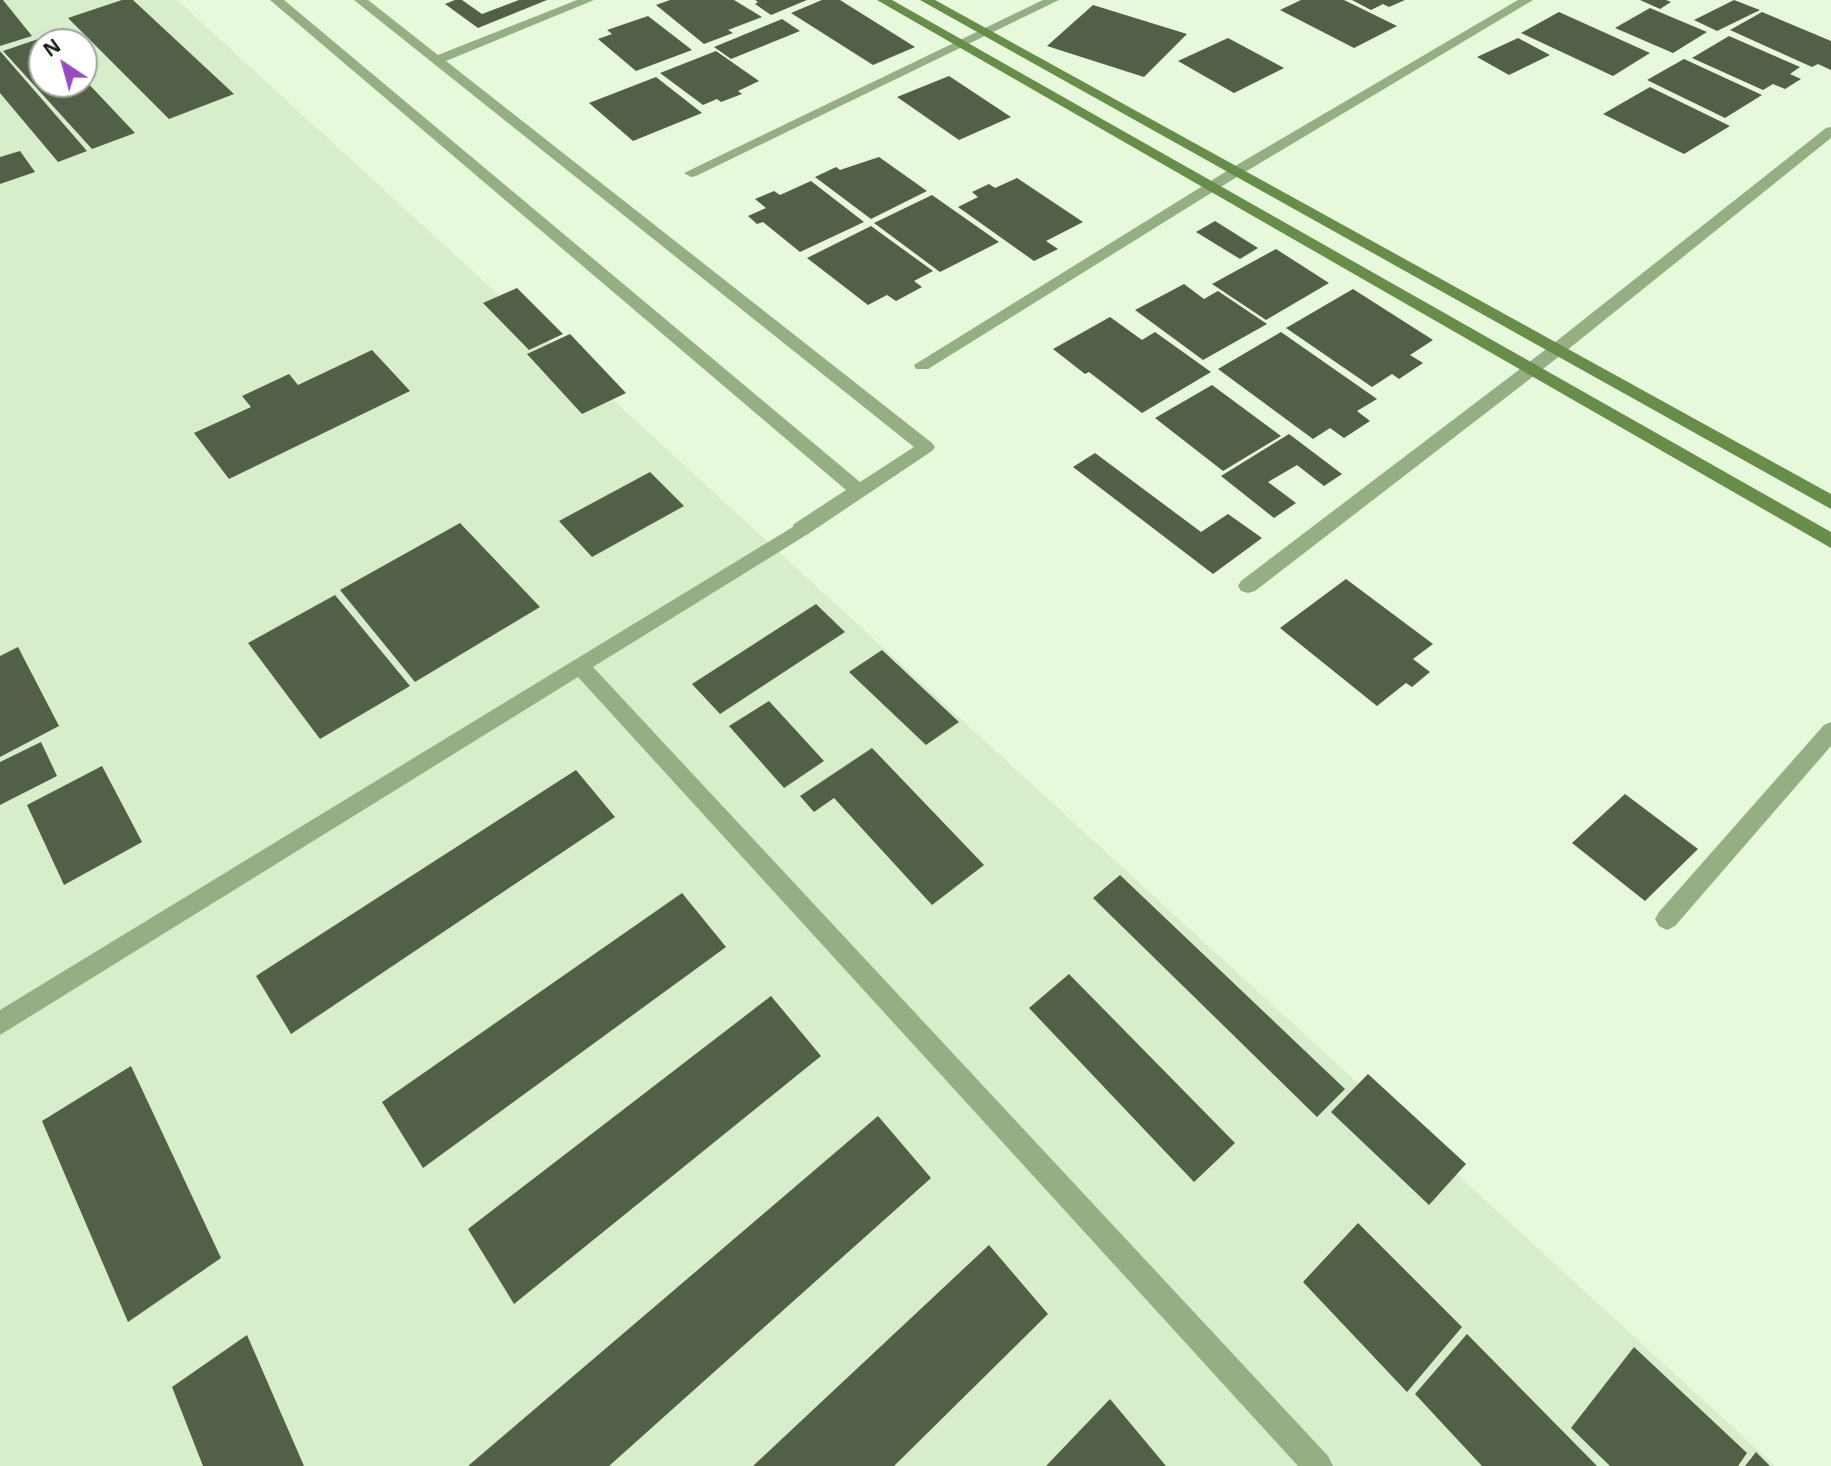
<!DOCTYPE html>
<style>
body{margin:0}
#map{position:relative;width:1831px;height:1466px;overflow:hidden;background:#e7f8db;font-family:"Open Sans",sans-serif}
canvas{display:block}
.north{position:absolute;left:28px;top:28px;width:70px;height:70px;box-sizing:border-box;background:#fff;border:2px solid #a1a39f;border-radius:50%;rotate:324deg;font-size:19px;font-weight:700;line-height:28px;text-align:center;color:#141a10}
.north::after{content:'';display:block;margin:auto;width:24px;height:32px;background:#974bbd;clip-path:polygon(50% 0,100% 100%,50% 72%,0 100%)}
</style>
<div id="map">
<canvas width="1831" height="1466"></canvas>
<div class="north">N</div>
</div>
<script>
const ctx = document.querySelector('canvas').getContext('2d');
ctx.lineJoin = 'round';
function paint(path, color) { ctx.fillStyle = color; ctx.fill(path, 'evenodd'); }
paint(new Path2D(`
 M0 0H177L1775 1466H0ZM42 42H84V84H42Z`), '#d8edc9');
paint(new Path2D(`
 M0 0H3L32 36 0 46Z
 M122 0H133L234 94 169 119 68 18Z
 M455 0H462L482 14 519 0H547L478 28 445 4Z
 M670 0H734L762 17 728 30 733 33 704 44 656 5Z
 M755 0H807L771 15 755 4 758 2Z
 M822 0H840L915 47 873 65 791 13Z
 M1301 0H1344L1397 26 1354 48 1280 10Z
 M1352 0H1405L1389 7 1383 4 1371 10Z
 M1640 0H1666L1671 2 1660 9Z
 M1734 0 1760 10 1717 31 1694 20Z
 M1093 5 1187 34 1144 77 1047 46Z
 M1650 8 1707 32 1673 53 1615 28Z
 M1559 12 1650 53 1613 76 1521 33Z
 M1762 12 1831 41V70L1818 64 1812 67 1730 30Z
 M648 16 692 50 636 71 598 39 612 34 607 30Z
 M782 19 800 31 731 59 714 47Z
 M1729 36 1800 67 1790 74 1801 79 1785 89 1773 84 1763 90 1692 58Z
 M44 37 49 42H42V84H84V79L135 133 92 149 3 51Z
 M1228 38 1284 68 1234 93 1178 61Z
 M1518 38 1550 55 1509 75 1477 57Z
 M0 51 87 151 58 162 0 93Z
 M716 51 759 81 738 91 742 94 721 102 717 99 703 105 660 73Z
 M1684 59 1762 95 1725 118 1647 80Z
 M949 76 1011 117 959 140 897 97Z
 M656 77 702 113 633 141 589 103Z
 M1650 87 1730 126 1684 154 1603 114Z
 M20 151 35 172 0 184V157Z
 M879 157 927 191 871 219 815 177 836 167 840 170Z
 M1017 178 1083 222 1046 241 1058 249 1034 261 958 207 978 197 972 192 989 184 995 188Z
 M811 181 864 222 800 252 763 222 757 224 748 216 766 208 755 199 774 191 780 195Z
 M932 195 999 242 940 272 874 223Z
 M1215 221 1258 248 1240 259 1196 232Z
 M871 226 933 271 914 281 922 287 896 301 887 295 868 305 807 258Z
 M1276 249 1329 283 1266 320 1212 284Z
 M1184 284 1204 299 1218 291 1267 324 1203 360 1135 310Z
 M517 288 563 334 529 350 483 303Z
 M1353 289 1433 340 1410 355 1423 363 1399 379 1392 374 1372 387 1286 328Z
 M1110 317 1142 340 1155 332 1211 372 1142 413 1089 372 1085 374 1053 349Z
 M1281 332 1377 399 1357 411 1370 421 1344 438 1330 428 1313 439 1218 369Z
 M570 334 626 393 582 414 527 354Z
 M372 350 410 391 229 479 194 433 251 407 242 396 289 374 298 385Z
 M1212 385 1281 436 1223 471 1155 418Z
 M1289 434 1342 474 1324 486 1297 465 1268 482 1296 503 1274 518 1221 476Z
 M1095 453 1201 532 1228 514 1262 538 1213 574 1073 467Z
 M650 472 684 506 592 557 559 521Z
 M460 523 540 607 415 682 340 590Z
 M1346 579 1433 644 1413 659 1430 672 1412 687 1406 683 1377 706 1280 628Z
 M335 595 410 686 320 739 248 643Z
 M816 604 845 632 720 714 692 684Z
 M18 647 59 726 0 757V656Z
 M882 650 959 722 926 745 849 672Z
 M769 701 824 761 784 788 729 726Z
 M41 742 57 776 0 805V762Z
 M872 748 984 865 932 905 834 798 814 812 800 796Z
 M102 766 142 842 64 885 27 805Z
 M576 770 615 817 291 1034 256 976Z
 M1625 794 1698 849 1645 901 1572 843Z
 M1120 875 1345 1089 1317 1117 1093 898Z
 M682 893 726 947 423 1168 382 1102Z
 M1069 974 1235 1143 1194 1182 1029 1008Z
 M771 996 821 1056 514 1304 468 1229Z
 M131 1066 221 1258 128 1322 42 1121Z
 M1368 1074 1466 1164 1429 1205 1331 1112Z
 M878 1116 931 1178 609 1466H468Z
 M1358 1223 1462 1327 1407 1392 1303 1282Z
 M989 1245 1048 1314 894 1466H753Z
 M1467 1334 1597 1466H1482L1415 1394Z
 M247 1335 304 1466H203L172 1387Z
 M1634 1347 1747 1453 1738 1466H1610L1571 1428Z
 M1110 1399 1166 1466H1046Z
 M1756 1452 1770 1466H1745Z`), '#516047');
paint(new Path2D(`
 M801 522 808 524 810 529 808 534 593 667 1328 1456 1333 1466H1298L578 677 0 1035V1010Z`), '#95ae83');
paint(new Path2D(`
 M270 0H284L860 482 914 447 354 0H368L438 55 577 0H594L446 61 932 443 935 447 932 451 808 534H794L792 529 794 524 846 490Z
 M1043 0H1059L696 176 691 177 684 173Z
 M1518 0H1533L1240 175 928 369H916L914 365 1230 169Z
 M1831 127V138L1561 355 1255 591 1248 593 1241 591 1238 586 1241 581 1549 347 1826 128Z
 M1831 722V746L1675 926 1667 930 1659 926 1655 919 1659 912 1824 725Z`), '#95ae83');
paint(new Path2D(`
 M877 0H892L1831 532V548Z
 M920 0H935L1831 494V509Z`), '#688d4b');
</script>
